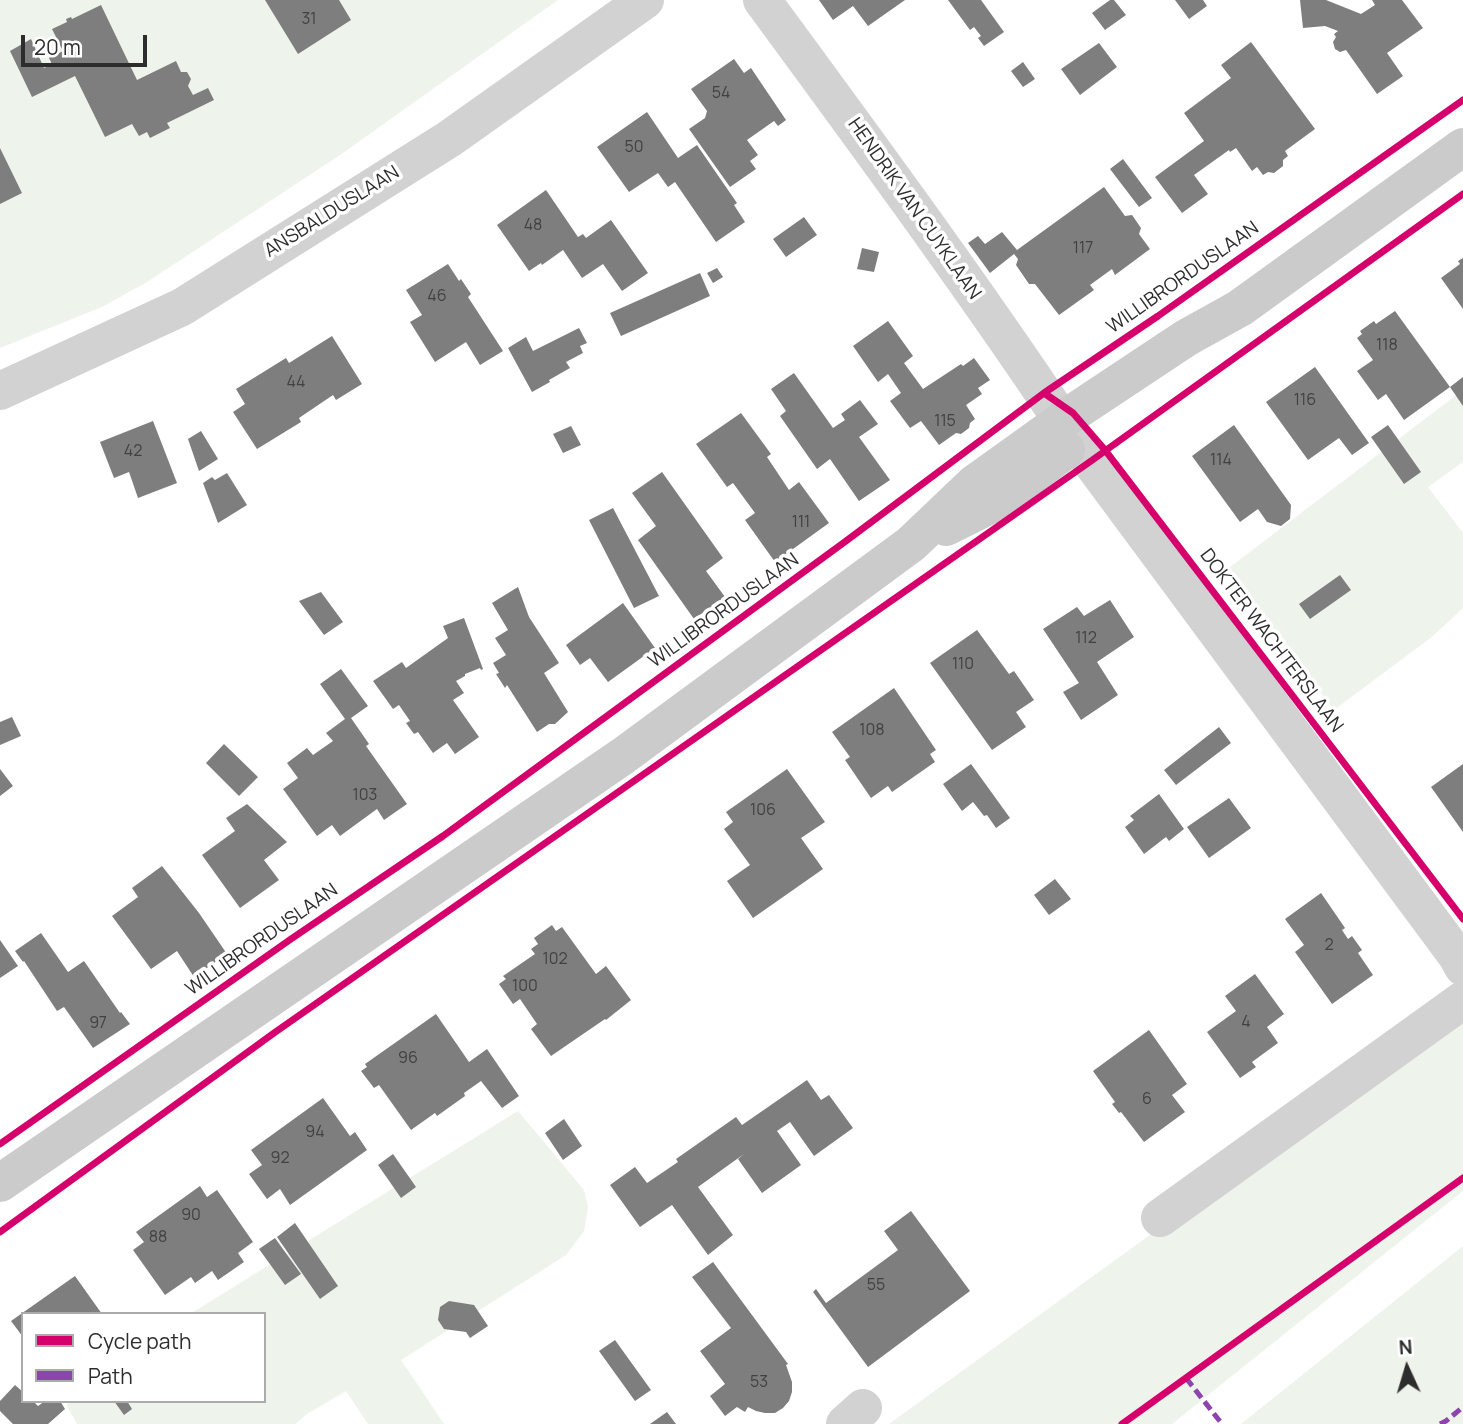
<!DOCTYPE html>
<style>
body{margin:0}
#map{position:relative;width:1463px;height:1424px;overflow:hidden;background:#fff;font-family:Manrope,sans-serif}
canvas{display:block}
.legend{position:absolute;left:21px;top:1312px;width:245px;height:91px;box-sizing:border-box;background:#fff;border:2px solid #ababab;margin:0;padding:9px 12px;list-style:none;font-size:21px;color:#2d2d2d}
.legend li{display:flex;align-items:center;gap:14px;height:35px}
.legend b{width:35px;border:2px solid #ababab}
.north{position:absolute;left:1372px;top:1333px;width:70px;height:70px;-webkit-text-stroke:5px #fff;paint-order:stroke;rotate:356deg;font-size:19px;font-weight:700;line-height:28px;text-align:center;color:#2d2d2d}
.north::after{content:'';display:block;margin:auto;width:24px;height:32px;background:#2d2d2d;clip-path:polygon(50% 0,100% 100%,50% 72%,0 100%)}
.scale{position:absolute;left:21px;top:35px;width:126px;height:32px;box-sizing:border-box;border:4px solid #2d2d2d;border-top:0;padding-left:9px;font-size:21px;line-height:24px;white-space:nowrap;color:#2d2d2d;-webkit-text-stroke:5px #fff;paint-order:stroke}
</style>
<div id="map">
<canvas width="1463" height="1424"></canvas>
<ul class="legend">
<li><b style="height:9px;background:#d6006c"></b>Cycle path</li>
<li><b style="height:9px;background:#8e44ad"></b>Path</li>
</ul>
<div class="north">N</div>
<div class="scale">20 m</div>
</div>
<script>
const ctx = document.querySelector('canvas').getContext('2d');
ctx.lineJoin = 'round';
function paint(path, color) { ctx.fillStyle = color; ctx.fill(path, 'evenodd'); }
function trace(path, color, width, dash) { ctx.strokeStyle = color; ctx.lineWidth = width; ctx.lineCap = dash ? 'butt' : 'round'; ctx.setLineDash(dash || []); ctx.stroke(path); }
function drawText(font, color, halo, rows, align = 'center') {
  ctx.font = font + ' Manrope,sans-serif'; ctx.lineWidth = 7; ctx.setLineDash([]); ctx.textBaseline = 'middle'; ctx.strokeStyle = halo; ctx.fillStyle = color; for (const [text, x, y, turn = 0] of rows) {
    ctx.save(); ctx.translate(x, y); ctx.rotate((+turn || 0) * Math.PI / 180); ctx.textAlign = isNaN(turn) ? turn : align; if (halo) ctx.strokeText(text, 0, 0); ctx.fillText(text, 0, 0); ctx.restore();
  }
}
paint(new Path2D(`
 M0 0H558L340 155 147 282 102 307 0 348Z
 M1463 390V462L1428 487 1463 533V608L1433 636 1334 710 1226 570Z
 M1463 1013V1191L1172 1424H889L1205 1195Z
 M518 1111 584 1190 588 1207 584 1231 566 1255 401 1360 444 1424H368L346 1391 307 1414 295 1424H77L67 1406 69 1401H264V1314H190Z
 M1463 1246V1424H1241Z`), '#eef3eb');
paint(new Path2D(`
 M265 0H339L351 20 298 54Z
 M819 0H905L868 26 853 6 833 20Z
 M948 0H981L1004 32 984 46 978 38 981 36 974 27 970 30Z
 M1110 0H1114L1126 15 1105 30 1092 13Z
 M1175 0H1203L1207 6 1189 19Z
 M1300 0H1326L1361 14 1375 5 1372 0H1402L1423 28 1387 53 1403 76 1377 94 1346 50 1340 52 1335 49 1333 42 1336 37 1334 34 1338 31 1325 26 1303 28Z
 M101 5 137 80 176 61 181 72H187L191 79 188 86 193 95 208 88 214 100 167 123 170 128 150 138 147 132 139 136 132 124 105 137 75 76 32 97 10 51 31 39 44 68 52 64 49 58 63 51 52 29 67 22 66 19 71 17 72 19Z
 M1251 42 1315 129 1285 151 1288 156 1283 160V166L1274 173 1268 172 1263 175 1257 167 1252 171 1236 148 1230 152 1229 150 1194 175 1208 194 1182 213 1155 177 1204 141 1184 113 1231 78 1221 65Z
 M1099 43 1117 67 1080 95 1061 69Z
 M734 59 744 73 751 68 786 120 778 126 774 121 747 140 758 155 750 161 756 169 730 187 689 129 705 118 707 111 691 89Z
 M1023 62 1035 79 1023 87 1011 71Z
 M647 112 678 158 697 145 737 203 734 205 745 222 716 242 675 182 668 187 658 173 629 192 597 147Z
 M0 148 22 193 0 204Z
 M1123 159 1152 198 1139 207 1110 169Z
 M1104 187 1125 216 1132 215 1141 228 1139 234 1150 249 1115 275 1112 269 1090 285 1094 290 1059 315 1035 284H1029L1016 265 1018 259 1014 254 990 273 968 243 978 236 985 244 1002 232 1017 250Z
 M546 190 578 237 583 234 586 238 611 220 648 273 622 291 603 264 582 278 563 250 542 265 541 263 529 271 497 225Z
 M804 217 817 235 786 257 773 239Z
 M862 248 879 252 874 272 857 269Z
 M1463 258V309L1441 278 1460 264 1458 261Z
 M448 264 459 281 461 279 471 294 468 297 503 351 480 365 466 342 435 362 410 322 422 315 406 290Z
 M717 268 723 277 713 283 707 273Z
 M700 273 710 296 621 336 610 313Z
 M1395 311 1450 387 1404 420 1386 394 1378 400 1357 371 1373 360 1357 338 1362 334 1360 331 1374 321 1376 324Z
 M888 321 913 356 904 363 923 389 961 364 963 366 974 358 990 380 978 388 982 394 966 405 975 419 970 423 969 428 961 434 956 433 939 445 921 421 910 428 890 401 901 393 888 374 878 382 853 346Z
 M579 328 587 343 580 346 583 353 566 362 570 368 549 380 550 382 532 392 508 348 526 337 533 351Z
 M332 336 362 384 336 400 333 395 299 418 301 422 257 449 233 412 245 404 236 389 286 358 289 363Z
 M1315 367 1369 443 1352 455 1339 438 1308 460 1266 402Z
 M794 373 833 428 845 420 841 414 860 400 878 424 859 437 890 480 859 501 830 459 817 469 780 416 786 411 771 389Z
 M1463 377V406L1450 387Z
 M741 413 771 454 767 457 789 490 799 482 829 523 775 562 745 520 755 513 733 483 727 487 696 444Z
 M153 421 177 483 138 498 129 472 114 478 100 442Z
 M1234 425 1291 505 1290 519 1281 526 1267 522 1258 509 1240 522 1192 456Z
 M1388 425 1421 472 1404 484 1371 437Z
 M571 426 581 445 563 453 553 434Z
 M201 431 218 459 199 471 188 439Z
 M662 472 723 558 706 571 725 597 694 619 638 540 656 526 632 493Z
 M227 473 247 505 218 523 203 483 212 477 215 480Z
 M613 508 659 596 634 608 589 520Z
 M1340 575 1351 590 1310 619 1299 604Z
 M518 587 529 617 559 663 544 673 568 712 555 724H549L537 732 507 685 505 688 496 674 499 673 493 663 506 655 495 638 508 630 492 603Z
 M321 592 343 622 324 635 299 601Z
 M1110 600 1134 637 1097 662 1118 695 1081 720 1063 692 1079 683 1043 629 1077 607 1084 616Z
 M623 603 655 648 608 682 590 658 580 665 566 645Z
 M464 618 483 669 481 670 480 668 465 674V676L456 681 464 693 453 700 479 737 455 754 447 743 433 753 418 732 414 734 406 723 410 721 399 705 393 709 373 681 402 662 406 668 448 638 443 626Z
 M977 630 1009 674 1014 671 1034 700 1016 712 1026 727 992 750 930 663Z
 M341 669 368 706 351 718 369 744 366 746 407 804 384 820 377 809 340 836 332 825 317 836 283 789 298 778 287 763 307 748 313 755 333 741 326 733 345 719 320 684Z
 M894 688 936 750 930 754 935 762 892 792 888 786 871 798 845 760 850 757 832 732Z
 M12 717 21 736 0 745V722Z
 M1219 727 1231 743 1176 785 1164 770Z
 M224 744 258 777 239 796 206 763Z
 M971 764 1010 818 996 828 987 815 984 816 973 802 962 811 943 784Z
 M1463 764V832L1431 787Z
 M0 769 13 786 0 796Z
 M787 769 825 822 801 838 823 869 753 918 727 881 750 865 724 829 733 822 726 812Z
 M1159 794 1184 829 1169 841 1166 837 1144 854 1125 827 1134 820 1130 816Z
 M1229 798 1251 828 1209 858 1187 827Z
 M247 804 287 842 264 860 279 880 240 908 202 855 235 831 226 818Z
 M162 866 199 913 227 954 194 977 177 951 151 969 112 916 138 897 132 888Z
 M1055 879 1071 899 1049 915 1034 895Z
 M1321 893 1345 928 1342 930 1348 939 1352 936 1362 950 1358 953 1373 975 1332 1004 1295 952 1304 945 1285 919Z
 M552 925 556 931 562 927 596 974 606 966 631 1000 606 1020 605 1019 551 1056 531 1029 537 1024 520 999 513 1004 499 984 506 979 503 976 535 954 531 949 538 944 534 938Z
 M41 933 68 972 84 961 120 1013 121 1012 130 1024 93 1048 64 1007 57 1011 24 961 23 962 15 951Z
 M0 940 18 966 0 978Z
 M1255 974 1284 1014 1267 1027 1278 1043 1252 1062 1256 1067 1240 1078 1207 1032 1236 1011 1225 996Z
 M436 1014 469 1062 487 1049 519 1096 502 1108 481 1081 464 1093 465 1096 437 1116 435 1113 411 1130 379 1085 374 1088 361 1071 367 1067 365 1064Z
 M1149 1030 1187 1084 1172 1095 1185 1112 1144 1142 1121 1112 1119 1113 1112 1104 1115 1102 1093 1071Z
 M807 1080 821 1100 829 1095 853 1128 814 1156 790 1122 777 1131 801 1165 762 1193 738 1159 744 1154 698 1187 733 1235 708 1255 672 1205 640 1227 610 1185 635 1167 647 1183 678 1162 676 1159 736 1117 742 1125Z
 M323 1098 350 1136 355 1132 367 1150 290 1205 280 1189 267 1199 249 1174 262 1165 251 1150Z
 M564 1119 582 1146 563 1160 545 1133Z
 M393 1154 416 1187 401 1198 378 1165Z
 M200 1186 207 1197 217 1190 253 1242 238 1253 244 1262 218 1280 212 1271 195 1283 191 1277 165 1295 133 1250 144 1242 136 1232Z
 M911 1211 970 1291 868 1367 813 1292 816 1289 826 1303 898 1250 884 1231Z
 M295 1223 338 1286 320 1299 277 1237Z
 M275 1238 301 1274 285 1285 259 1249Z
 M713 1262 788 1364 786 1365 792 1382V1392L789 1401 783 1408 775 1413H765L756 1411 748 1407 745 1412 737 1407 725 1416 710 1396 725 1384 700 1351 731 1328 692 1277Z
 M75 1276 102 1314H23V1337L11 1321Z
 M449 1301 474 1305 488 1326 470 1338 466 1332 444 1329 438 1320 440 1307Z
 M615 1340 651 1390 635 1401 599 1351Z
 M15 1385 23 1392V1401H33L38 1406 45 1401H60L65 1409 48 1424H13L0 1411V1401Z
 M114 1401H127L132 1409 124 1415Z
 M667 1412 676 1424H650Z`), '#7e7e7e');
trace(new Path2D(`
 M762 0C869 146 977 292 1077 443L1457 956 1463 967
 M0 391 182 307 449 139 645 0
 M1160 1218 1463 1000
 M845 1424 863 1408`), '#d2d2d2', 38);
trace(new Path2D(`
 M946 527 996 502 1066 450
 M0 1183 623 756 911 544 974 484 1073 413 1186 338 1240 308 1463 147`), '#cbcbcb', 38);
trace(new Path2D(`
 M1186 1378 1222 1424
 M1440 1424 1446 1421 1463 1407`), '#8e44ad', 5, [10, 5]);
trace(new Path2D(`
 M1044 393 1073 413 1105 450 1463 919
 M0 1144 291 939 443 836 846 541 1044 393 1158 316 1463 100
 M0 1232 274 1033 1091 461 1463 194
 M1122 1424 1463 1178`), '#d6006c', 7);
drawText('16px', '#414141', null, [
 ["31",309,20],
 ["54",721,94],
 ["50",634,148],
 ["48",533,226],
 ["117",1083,249],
 ["46",437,297],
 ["118",1387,346],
 ["44",296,383],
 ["116",1305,401],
 ["115",945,422],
 ["42",133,452],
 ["114",1221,461],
 ["111",801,523],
 ["112",1086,639],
 ["110",963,665],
 ["108",872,731],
 ["103",365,796],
 ["106",763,811],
 ["2",1329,946],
 ["102",555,960],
 ["100",525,987],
 ["4",1246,1023],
 ["97",98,1024],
 ["96",408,1059],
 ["6",1147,1100],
 ["94",315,1133],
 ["92",280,1159],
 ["90",191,1216],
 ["88",158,1238],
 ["55",876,1286],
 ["53",759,1383]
]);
drawText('19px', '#2d2d2d', '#fff', [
 ["HENDRIK VAN CUYKLAAN",914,209,55],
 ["ANSBALDUSLAAN",332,212,-32],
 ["WILLIBRORDUSLAAN",1183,278,-35],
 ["WILLIBRORDUSLAAN",724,611,-36],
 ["DOKTER WACHTERSLAAN",1271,641,53],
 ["WILLIBRORDUSLAAN",262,940,-35]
]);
</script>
